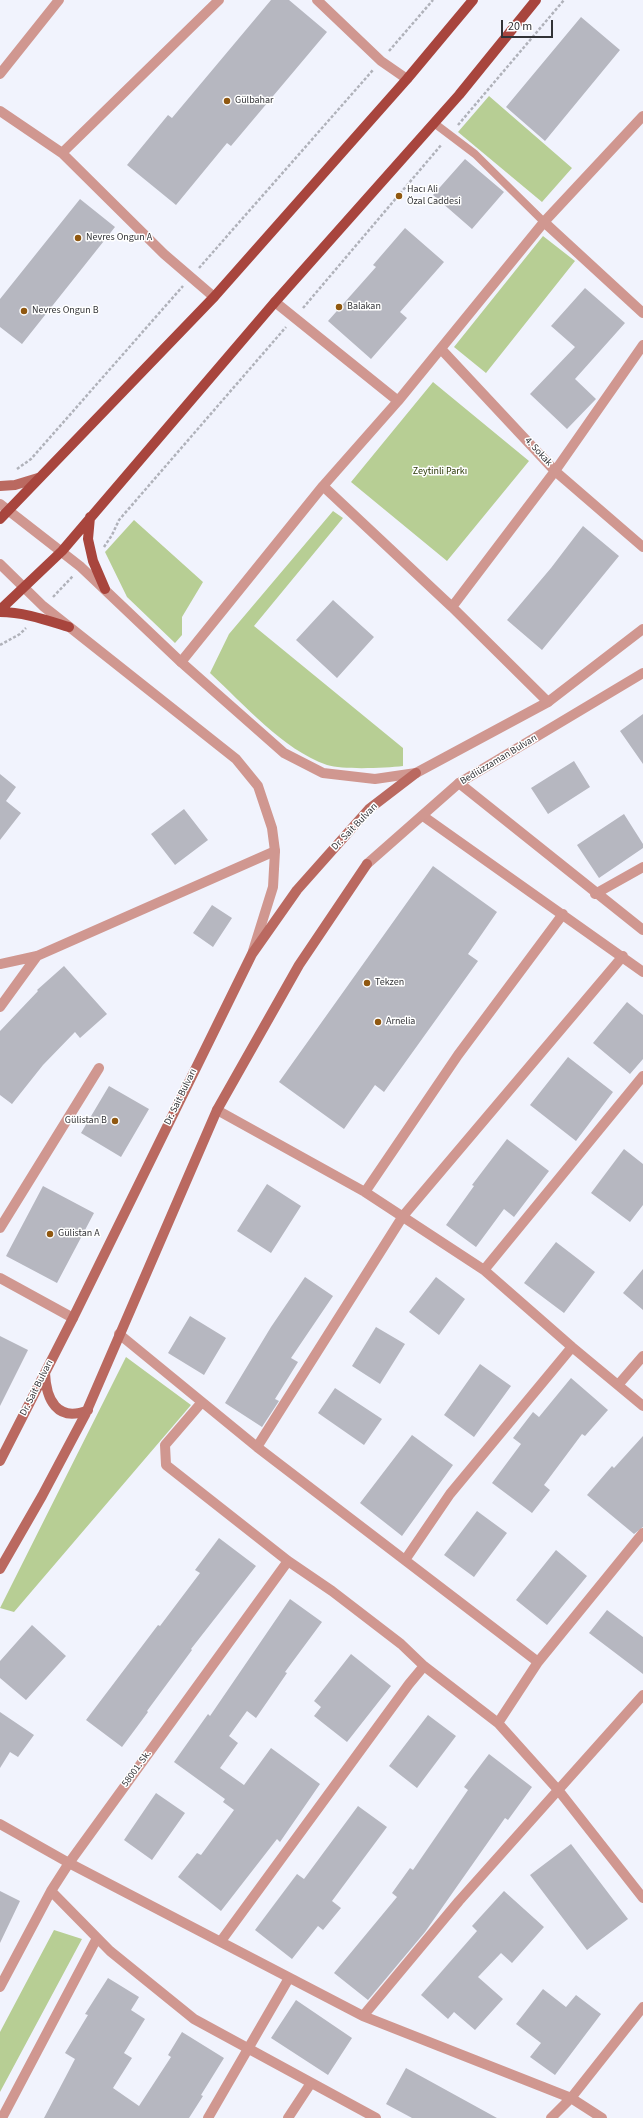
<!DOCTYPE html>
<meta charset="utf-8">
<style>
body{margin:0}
#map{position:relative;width:643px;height:2118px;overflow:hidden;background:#f1f3fd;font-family:"Source Sans 3",sans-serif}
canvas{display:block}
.scale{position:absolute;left:501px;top:20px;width:52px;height:18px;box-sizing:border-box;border:2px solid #323337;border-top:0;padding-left:5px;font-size:12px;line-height:14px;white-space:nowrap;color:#323337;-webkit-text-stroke:3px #fff;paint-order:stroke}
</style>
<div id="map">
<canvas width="643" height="2118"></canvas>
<div class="scale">20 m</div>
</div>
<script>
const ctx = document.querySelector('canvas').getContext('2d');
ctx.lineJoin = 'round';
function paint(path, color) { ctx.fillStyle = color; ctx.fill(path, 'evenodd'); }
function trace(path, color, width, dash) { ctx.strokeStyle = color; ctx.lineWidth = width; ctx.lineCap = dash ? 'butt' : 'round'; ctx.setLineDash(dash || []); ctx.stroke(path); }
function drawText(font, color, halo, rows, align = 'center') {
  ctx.font = font + ' "Source Sans 3",sans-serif'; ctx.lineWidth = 3; ctx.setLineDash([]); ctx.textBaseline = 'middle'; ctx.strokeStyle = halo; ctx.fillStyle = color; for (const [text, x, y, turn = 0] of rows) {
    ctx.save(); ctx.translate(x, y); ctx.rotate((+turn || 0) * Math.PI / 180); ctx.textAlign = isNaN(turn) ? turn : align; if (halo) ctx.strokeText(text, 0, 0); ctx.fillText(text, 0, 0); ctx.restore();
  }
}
paint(new Path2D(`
 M489 96 572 168 542 202 458 132Z
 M543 236 575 261 486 373 454 347Z
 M433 382 529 461 447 561 351 482Z
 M333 511 343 518 254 626 403 748V766C385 768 344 770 327 765 282 749 245 705 210 673L229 634Z
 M134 520 203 582 182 617V635L175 643 127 597 105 552Z
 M126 1357 191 1405 14 1612 0 1608Z
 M54 1930 82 1939 0 2092V2032Z`), '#b7ce94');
paint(new Path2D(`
 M271 0H289L327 32 231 146 227 143 176 205 127 165 168 115 172 118Z
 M581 17 620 50 545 141 506 107Z
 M465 159 504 192 472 229 433 195Z
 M80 199 115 227 22 344 0 327V299Z
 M405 228 444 262 400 312 407 318 371 359 328 321 376 267 373 265Z
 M585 288 625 323 575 379 596 399 567 429 530 394 575 347 551 326Z
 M583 526 619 556 542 650 507 620 551 568Z
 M333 600 374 637 337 678 296 640Z
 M643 714V764L620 731Z
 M574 761 590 787 548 814 531 788Z
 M0 774 16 787 6 801 21 813 0 840Z
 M184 809 208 840 175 865 151 834Z
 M624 814 643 844V848L599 878 577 845Z
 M433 866 497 912 468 954 478 961 384 1092 375 1085 344 1129 279 1082Z
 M212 905 232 918 213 947 193 933Z
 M64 966 107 1014 80 1038 75 1032 43 1065 12 1104 0 1095V1031L38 991 37 990Z
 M627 1002 643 1015V1059L630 1074 593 1043Z
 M568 1057 613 1092 576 1141 530 1105Z
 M109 1086 149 1109 121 1157 81 1133Z
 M507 1139 549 1171 514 1217 504 1209 476 1247 446 1225 474 1186 472 1185Z
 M624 1149 643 1164V1205L630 1222 591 1193Z
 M267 1184 301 1206 271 1253 237 1231Z
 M43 1186 94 1213 57 1283 6 1256Z
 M556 1242 595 1272 564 1313 524 1283Z
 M643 1269V1310L623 1293Z
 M305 1277 333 1296 291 1358 298 1362 275 1399 279 1401 262 1427 225 1403 271 1327Z
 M436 1277 465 1299 439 1335 409 1312Z
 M190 1316 226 1338 204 1375 168 1353Z
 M376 1327 405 1344 380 1384 352 1366Z
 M0 1336 28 1350 0 1406Z
 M480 1364 511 1386 474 1437 444 1415Z
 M571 1378 608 1410 585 1436 582 1434 544 1485 550 1490 532 1513 492 1483 521 1444 513 1438 533 1412 539 1417Z
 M335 1388 382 1419 364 1445 318 1413Z
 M412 1435 453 1465 402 1536 360 1503Z
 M643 1436V1527L634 1534 587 1495 612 1466 614 1468Z
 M477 1511 507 1533 474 1577 444 1555Z
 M219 1538 256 1566 191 1649 192 1650 147 1711 148 1712 122 1747 86 1720 158 1625 160 1626 200 1573 195 1570Z
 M556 1550 587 1576 547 1625 516 1600Z
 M290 1599 322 1622 285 1672 287 1673 256 1718 247 1711 229 1736 238 1743 220 1768 244 1785 271 1748 320 1784 280 1842 277 1839 221 1911 178 1877 197 1853 201 1855 234 1810 223 1802 225 1799 174 1762 208 1714 210 1716Z
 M607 1610 643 1637V1674L589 1633Z
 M32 1625 66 1656 26 1700 0 1678V1661Z
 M351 1654 391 1686 347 1742 314 1716 321 1707 314 1701Z
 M0 1712 34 1735 18 1757 10 1752 0 1768Z
 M428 1715 456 1736 417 1788 389 1766Z
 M489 1754 532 1787 508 1820 505 1818 425 1932 368 2000 334 1973 397 1897 392 1893 410 1868 413 1870 468 1790 464 1787Z
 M156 1793 185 1813 152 1860 124 1840Z
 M358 1806 387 1827 332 1901 341 1908 323 1930 318 1926 292 1959 255 1930 297 1874 304 1879Z
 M571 1844 628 1919 587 1950 530 1875Z
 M0 1891 20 1901 0 1943Z
 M504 1891 544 1927 512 1963 501 1953 478 1977 503 1999 475 2030 454 2012 448 2019 421 1995 477 1931 472 1926Z
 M108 1978 139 1997 131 2010 145 2019 124 2053 132 2058 113 2088 139 2106 171 2057 168 2055 182 2032 224 2058 201 2095 203 2096 189 2118H44L75 2059 65 2053 88 2015 85 2014Z
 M543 1989 566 2007 576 1995 601 2014 555 2075 530 2057 541 2043 516 2024Z
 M296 2000 352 2038 328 2075 271 2038Z
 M406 2068 497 2118H412L386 2104Z`), '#b6b7c0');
trace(new Path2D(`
 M389 51 433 0
 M458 125 564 0
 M199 268 373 70
 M303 308 442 144
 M17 469 31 459 183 286
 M104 547 112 535 119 520 286 327
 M53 597 73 576
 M0 645 20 634 26 628`), '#b0b2ba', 2.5, [3, 2]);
trace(new Path2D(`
 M434 123 475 154 544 222`), '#d09790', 8);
trace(new Path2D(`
 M317 0 381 61 407 79
 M0 74 59 0
 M0 111 62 153
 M544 222 643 313
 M214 297 164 254 62 153 219 0
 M275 302 398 401
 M441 349 555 471 643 547
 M323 486 452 607 548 702
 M452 607 555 471 643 345
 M181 662 323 486 398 401 544 222 643 116
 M459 783 643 930
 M423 816 643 972
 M595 894 643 867
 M0 964 37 956 275 851
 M0 1007 37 956
 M217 1110 365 1192 484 1270 572 1347 643 1406
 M365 1192 458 1055 563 914
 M0 1228 99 1068
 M484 1270 643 1076
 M0 1278 73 1318
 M119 1334 257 1447 538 1662
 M618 1385 643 1356
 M202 1402 165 1445 166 1465 288 1561 332 1591 401 1644 424 1666 498 1723 559 1791 643 1898
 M257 1447 403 1216 623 956
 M405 1560 450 1494 572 1347
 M498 1723 538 1662 643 1533
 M0 1824 69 1863 363 2016 571 2098 602 2118
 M51 1891 110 1951 194 2019 376 2118
 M221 1941 409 1684 424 1666
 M0 1987 51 1891 69 1863 288 1561
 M363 2016 459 1901 643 1695
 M2 2118 97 1938
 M208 2118 289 1978
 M288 2118 311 2083
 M551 2118 571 2098 643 2007`), '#d09790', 10);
trace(new Path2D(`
 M0 504 81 567 181 662 284 753 323 773 375 779 416 773 548 702 643 629
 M0 564 43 606 236 759 258 786 272 828 275 851 273 887 253 951
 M367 864 459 783 643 673`), '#d09790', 10);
trace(new Path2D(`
 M0 486 15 485 38 478
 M45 1373C46 1399 57 1423 88 1410
 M0 1461 73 1318 252 954 297 890 369 809 416 773
 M0 1569 42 1496 85 1415 217 1110 299 965 367 864`), '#ba6960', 10);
trace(new Path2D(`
 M90 517 88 539 93 561 105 589
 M0 519 214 297 407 79 473 0
 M0 610 62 551 275 302 459 95 536 0
 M0 612C24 612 46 620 69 627`), '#a8453d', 10);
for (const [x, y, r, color] of [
 [227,101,4,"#905810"],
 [399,196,4,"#905810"],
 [78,238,4,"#905810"],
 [339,307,4,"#905810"],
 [24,311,4,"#905810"],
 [367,983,4,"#905810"],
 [378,1022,4,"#905810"],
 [115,1121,4,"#905810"],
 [50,1234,4,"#905810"]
]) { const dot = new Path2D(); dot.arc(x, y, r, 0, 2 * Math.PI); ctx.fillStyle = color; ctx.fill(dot); trace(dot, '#fff', 1.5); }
drawText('10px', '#323337', '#fff', [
 ["Gülbahar",235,101],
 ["Hacı Ali",407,190],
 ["Özal Caddesi",407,202],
 ["Nevres Ongun A",86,238],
 ["Balakan",347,307],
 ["Nevres Ongun B",32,311],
 ["Tekzen",375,983],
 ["Arnelia",386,1022],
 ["Gülistan B",107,1121,"right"],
 ["Gülistan A",58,1234]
], 'left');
drawText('10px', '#323337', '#fff', [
 ["4. Sokak",538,452,47],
 ["Bediüzzaman Bulvarı",499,760,-31],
 ["Dr. Sait Bulvarı",355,827,-46],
 ["Dr. Sait Bulvarı",181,1097,-64],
 ["Dr. Sait Bulvarı",37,1388,-63],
 ["58001. Sk.",137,1769,-54]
]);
drawText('10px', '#293805', '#fff', [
 ["Zeytinli Parkı",440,472]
]);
</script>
